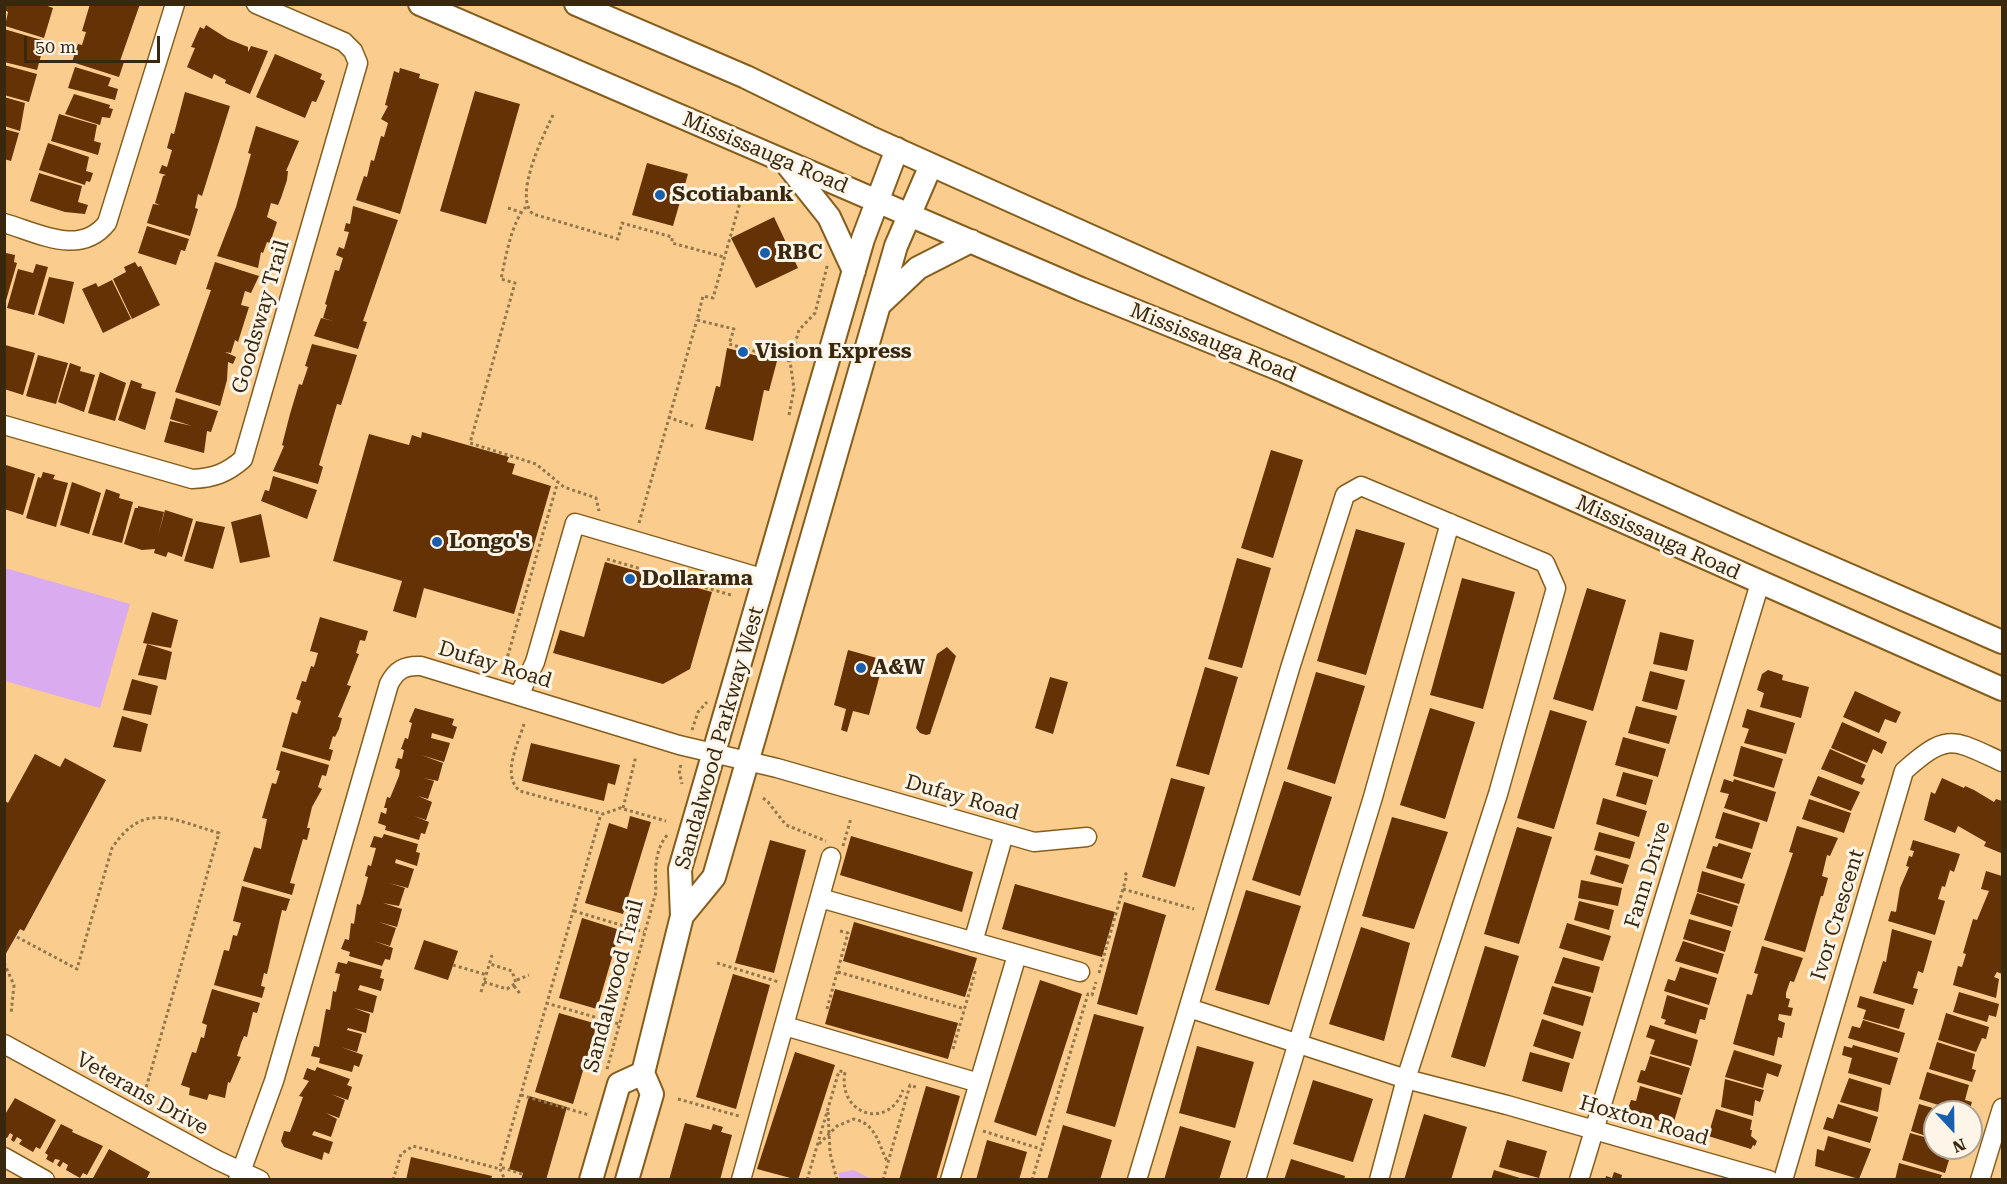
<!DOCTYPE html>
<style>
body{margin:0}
#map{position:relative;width:2007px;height:1184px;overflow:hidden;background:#facd8f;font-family:"Roboto Serif",serif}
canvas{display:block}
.frame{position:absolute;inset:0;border:6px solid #39280e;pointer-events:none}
.north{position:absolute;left:1923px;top:1100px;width:60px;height:60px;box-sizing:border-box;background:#fef5e9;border:2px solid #afa391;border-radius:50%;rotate:158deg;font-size:16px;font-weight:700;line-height:24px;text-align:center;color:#39280e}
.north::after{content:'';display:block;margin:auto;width:21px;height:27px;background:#1a5eae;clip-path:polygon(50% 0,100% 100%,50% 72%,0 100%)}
.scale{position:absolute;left:24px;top:36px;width:136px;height:27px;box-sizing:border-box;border:3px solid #39280e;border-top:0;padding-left:8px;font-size:18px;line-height:21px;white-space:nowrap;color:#39280e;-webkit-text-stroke:4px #fef5e9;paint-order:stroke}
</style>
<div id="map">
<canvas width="2007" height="1184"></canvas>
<div class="frame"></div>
<div class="north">N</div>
<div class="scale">50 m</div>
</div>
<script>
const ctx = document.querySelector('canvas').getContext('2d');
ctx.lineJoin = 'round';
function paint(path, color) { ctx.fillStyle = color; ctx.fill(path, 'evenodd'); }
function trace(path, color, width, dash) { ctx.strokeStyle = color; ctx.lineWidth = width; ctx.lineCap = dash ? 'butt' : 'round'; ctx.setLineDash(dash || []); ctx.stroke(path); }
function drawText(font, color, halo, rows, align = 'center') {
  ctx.font = font + ' "Roboto Serif",serif'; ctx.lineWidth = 6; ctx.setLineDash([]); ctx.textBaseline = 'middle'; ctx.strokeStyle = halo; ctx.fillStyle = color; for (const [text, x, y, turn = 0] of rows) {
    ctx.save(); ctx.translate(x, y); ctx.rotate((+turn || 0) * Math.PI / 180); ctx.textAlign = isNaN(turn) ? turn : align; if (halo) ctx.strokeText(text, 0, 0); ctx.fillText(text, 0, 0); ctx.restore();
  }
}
paint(new Path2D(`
 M5 568 130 604 100 708 5 681Z
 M854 1170 871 1179H840L838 1173Z`), '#dbabf0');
paint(new Path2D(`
 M5 4H42L53 8 44 38 5 26 8 12 5 10Z
 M90 4H140L120 61 124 62 119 77 72 62 78 44 82 45 86 32 82 31Z
 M206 25 228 39 248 47V52L251 46 268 51 250 94 225 83 226 80 214 74 212 79 187 67 195 48 191 47 200 27 204 29Z
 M4 29 45 41 37 70 4 62Z
 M275 54 322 74 320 79 325 81 320 93 316 102 312 101 305 118 256 97Z
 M4 65 37 74 29 102 4 95Z
 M75 67 111 78 108 86 118 89 115 100 68 88Z
 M400 68 420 74 419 78 439 84 400 214 356 200 364 176 367 177 371 160 374 161 381 136 384 137 388 123 381 119 388 106 385 105 394 71 399 73Z
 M475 91 520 104 486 224 440 211Z
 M185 92 230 106 202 196 198 194 195 208 198 209 190 236 147 223 153 204 160 205 155 203 163 176 166 175 159 173 162 165 167 167 172 150 167 148 171 133 174 134Z
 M74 94 110 105 109 108 113 109 110 118 102 117 100 125 65 114Z
 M4 97 25 103 20 131 4 126Z
 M59 114 97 125 94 141 101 143 98 155 51 141Z
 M256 126 299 141 286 171H288L287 180 281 198 278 205 271 203 267 217 277 222 270 243 267 242 263 253 261 252 258 268 217 256 236 207 251 154 248 153Z
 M4 129 19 133 11 161 4 159Z
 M48 143 89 157 86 171 93 173 90 182 86 181 85 185 39 170Z
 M647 163 688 174 673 226 632 215Z
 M39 173 82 186 78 202 88 205 85 214 65 212 30 201Z
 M353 206 398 220 363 321 367 322 358 349 314 336 321 318 333 321 323 318 327 305 325 304 335 270 339 271 343 258 336 255 339 247 344 249 349 232 344 231 346 223 350 224Z
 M774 217 798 268 756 288 731 238Z
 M147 226 189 239 185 251 181 250 176 265 138 253Z
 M6 253 15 255 14 262 17 263 5 304Z
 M135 262 138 267 141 266 160 305 132 319 113 279 126 272 124 267Z
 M215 262 259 276 251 293 245 291 241 305 249 307 238 342 235 340 231 353 225 352 236 357 233 364 228 362 227 380 220 406 175 392 211 290 206 289Z
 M36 264 48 267 34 315 7 308 18 269 33 273Z
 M49 277 74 282 64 324 38 315Z
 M112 280 131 319 103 333 82 289 96 283 98 287Z
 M312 344 357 355 341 405 337 404 319 465 323 467 318 484 273 471 284 446 282 445 290 414 299 384 302 385 308 367 305 366Z
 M5 345 35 353 23 395 4 389Z
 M727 348 777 361 769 391 764 390 753 441 705 429 716 386 720 387Z
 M38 355 68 363 56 404 26 396Z
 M70 363 81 367 80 371 95 375 84 412 58 402Z
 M100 372 126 383 115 421 88 413Z
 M131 380 142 384 141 388 156 392 145 430 118 420Z
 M176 398 218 411 211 432 207 431 204 453 164 442 170 421 192 426 170 419Z
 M422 432 509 457 507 462 515 464 512 474 551 486 514 614 424 588 416 618 393 611 402 581 333 561 369 434 409 445 412 435 421 438Z
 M1271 450 1303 460 1273 558 1241 548Z
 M6 465 35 474 23 515 4 509Z
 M43 472 55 475 53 479 68 483 56 527 26 518 38 477 41 478Z
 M273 476 317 490 307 519 261 501 265 490 269 491Z
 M72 482 101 493 89 534 60 525Z
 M106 489 120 494 119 498 133 502 122 543 92 535Z
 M138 506 164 512 158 536 165 510 193 519 182 557 168 552 166 557 154 553 155 549 142 550 124 544 135 508H138Z
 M261 514 270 557 240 563 231 522Z
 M196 521 225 527 213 569 184 561Z
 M1356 529 1405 543 1366 675 1317 661Z
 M1237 558 1271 568 1242 668 1208 659Z
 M605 562 712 592 690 669 663 684 553 653 560 630 584 637Z
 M1462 578 1515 592 1483 709 1430 695Z
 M1587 588 1626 600 1593 711 1553 699Z
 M152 612 178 620 171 648 143 643Z
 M320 617 368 631 365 641 360 640 356 653 359 654 347 685 351 686 338 717 342 718 339 729 335 737 333 736 329 749 333 750 330 761 282 747 292 712 297 714 301 701 296 699 302 681 306 682 311 666 314 667 318 653 310 651Z
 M1660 632 1694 640 1687 671 1653 664Z
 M147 644 172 652 166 680 138 675Z
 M947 647 956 656 930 734 926 735 920 733 916 728 937 654Z
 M848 650 884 660 869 715 853 711 847 732 841 730 846 709 834 705Z
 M1205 667 1238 677 1209 775 1176 766Z
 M1768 670 1783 675 1782 680 1809 687 1801 718 1760 707 1764 693 1757 690 1762 674Z
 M1650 671 1685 680 1677 710 1642 701Z
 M1316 672 1365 686 1335 784 1287 769Z
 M1050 677 1068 682 1053 734 1035 728Z
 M132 679 158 686 151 715 123 710Z
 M1855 691 1901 712 1896 723 1885 719 1879 733 1843 717Z
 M1636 706 1677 716 1669 744 1628 733Z
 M415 708 454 719 452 725 457 727 453 739 432 733 431 738 450 743 444 762 421 755 443 763 438 781 423 778 434 781 428 799 418 796 432 802 426 820 414 816 429 822 425 834 421 833 419 840 385 830 386 826 378 823 381 812 386 814 387 808H384L387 797 390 798 399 776 400 770 395 768 398 758 402 759 404 750 401 749 405 738 408 739 412 723 409 722Z
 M1430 708 1475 722 1445 819 1400 805Z
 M1747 709 1795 723 1786 754 1744 743 1749 729 1742 727Z
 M1550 710 1587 721 1554 829 1517 818Z
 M122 716 148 724 141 752 113 747Z
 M1842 722 1887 742 1882 754 1873 749 1867 763 1831 748Z
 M1623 737 1666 749 1658 777 1615 765Z
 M531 743 620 765 615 785 608 783 604 801 522 781Z
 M1741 746 1783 759 1774 788 1733 776Z
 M1830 749 1866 765 1861 777 1865 779 1862 785 1821 769Z
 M281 751 329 765 326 776 322 775 318 787 322 789 312 807 307 828H310L307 840 303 839 290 883 295 884 292 895 243 881 254 847 261 849 267 819 262 818 272 783 276 784 280 771 276 770Z
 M35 754 60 767 65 758 106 780 24 931 20 929 4 957V800L8 803Z
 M1623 772 1653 780 1646 805 1616 796Z
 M1818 776 1860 792 1851 811 1810 795Z
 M1171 778 1205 787 1175 887 1142 877Z
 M1942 778 1964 788 1965 786 1974 790 1994 802 1996 799 2002 801 2001 853 1984 846 1986 842 1958 826 1955 833 1924 820 1931 792 1935 794Z
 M1724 779 1733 782 1734 779 1776 792 1767 822 1724 808 1729 794 1720 792Z
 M1284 781 1332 797 1300 896 1252 880Z
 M1603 798 1647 811 1639 837 1596 824Z
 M1809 799 1851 813 1844 833 1802 819Z
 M1723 812 1760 823 1752 849 1715 838Z
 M630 816 651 822 623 914 585 903 609 823 627 829Z
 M1392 817 1448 832 1414 929 1362 916Z
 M1797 826 1838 838 1830 856 1827 855 1822 876 1828 878 1823 896H1821L1805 952 1764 940 1793 853 1789 852Z
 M1517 827 1552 837 1519 944 1484 934Z
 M1599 832 1635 842 1630 859 1594 850Z
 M384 834 418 844 416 852 420 853 417 866 396 859 395 863 414 869 408 888 389 883 405 888 399 906 383 903 402 909 397 927 379 922 396 928 390 946 374 941 393 948 390 960 385 959 382 966 349 956 350 952 341 949 345 939 349 940 351 923 354 924 357 904 360 905 363 896 368 877 365 876 368 865 371 866 376 848 370 847 374 836 382 838Z
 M851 836 973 872 962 912 840 875Z
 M770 840 806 850 774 973 735 963Z
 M1913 840 1960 854 1954 872 1950 870 1945 887 1942 886 1938 899 1945 901 1935 935 1888 921 1891 911 1896 912 1900 888 1909 867 1906 866 1909 856 1912 857 1914 851 1910 850Z
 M1719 843 1751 853 1742 879 1706 868 1713 846 1717 847Z
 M1596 855 1629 865 1623 884 1590 874Z
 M1702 871 1745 884 1739 904 1697 892Z
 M1986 871 2002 876V974L1997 972 1994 977 1999 979 1996 998 1953 985 1958 966 1962 967 1966 954 1963 953 1973 919 1977 920 1989 891 1981 889Z
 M1581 880 1622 888 1618 906 1578 898Z
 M1015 884 1115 912 1102 957 1002 929Z
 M242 886 290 899 286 911 282 910 267 974 264 973 261 986 265 987 262 998 214 985 224 950 229 951 233 935 237 936 241 923 233 921Z
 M1246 890 1301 906 1269 1005 1215 990Z
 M1697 893 1738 906 1732 927 1690 914Z
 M1579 901 1614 910 1609 930 1574 920Z
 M1124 902 1166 915 1137 1015 1097 1004Z
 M582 918 620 930 597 1009 559 998Z
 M1689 919 1731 931 1725 952 1683 939Z
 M854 922 977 958 965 997 843 961Z
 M1567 923 1611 936 1603 961 1559 948Z
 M1361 927 1410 943 1384 1041 1329 1024Z
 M1892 929 1932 941 1923 973 1918 971 1913 988 1918 989 1913 1005 1873 993 1883 961 1886 962Z
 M424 940 458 951 448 980 414 969Z
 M1683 941 1724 954 1718 974 1675 961Z
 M1485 946 1519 956 1485 1067 1451 1057Z
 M1762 946 1803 958 1794 982 1790 981 1786 993V998L1790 999 1788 1007 1793 1008 1791 1016 1779 1014 1778 1020 1785 1023 1782 1038 1778 1037 1774 1056 1733 1044 1747 994 1752 995 1758 974 1754 973Z
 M1563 957 1600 967 1593 993 1554 983Z
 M348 961 382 970 380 978 384 979 381 991 360 985 358 990 377 996 373 1013 354 1008 370 1014 366 1033 348 1028 347 1030 362 1034 357 1052 341 1047 363 1055 359 1067 354 1065 352 1072 319 1063 320 1058 311 1056 314 1046 319 1047 326 1009 330 1010 333 991 336 992 340 974 335 973 338 962 347 964Z
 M1680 967 1717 978 1709 1005 1664 991 1668 979 1675 981Z
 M733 974 770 985 736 1109 696 1097Z
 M1040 980 1082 994 1036 1136 994 1122Z
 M1552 986 1591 997 1583 1026 1543 1014Z
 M212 989 260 1003 257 1013 253 1012 247 1037 244 1036 241 1043 237 1056 241 1057 230 1083 228 1082 225 1098 209 1094 207 1100 189 1095 190 1088 181 1085 192 1052 196 1053 201 1037 204 1038 207 1025 202 1023Z
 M835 989 958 1023 948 1059 825 1024Z
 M1959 992 1999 1004 1996 1017 1989 1015 1987 1022 1953 1012Z
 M1667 995 1708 1008 1705 1020 1700 1019 1696 1034 1664 1024 1666 1020 1661 1018Z
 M1860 996 1905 1009 1899 1029 1863 1019 1866 1010 1857 1007Z
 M559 1013 597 1024 573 1104 535 1092Z
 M1946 1013 1989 1027 1986 1039 1982 1038 1976 1052 1938 1040Z
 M1094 1014 1144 1027 1115 1127 1066 1113Z
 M1542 1019 1581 1032 1573 1059 1533 1046Z
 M1863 1020 1905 1033 1899 1053 1848 1038 1852 1026 1860 1028Z
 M1650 1025 1698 1040 1691 1066 1650 1054 1655 1040 1646 1037Z
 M1937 1042 1975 1054 1972 1069 1976 1070 1972 1082 1929 1069Z
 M1853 1045 1898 1058 1890 1085 1848 1073 1852 1058 1842 1055 1844 1046 1852 1048Z
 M1197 1046 1254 1062 1235 1128 1179 1113Z
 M1734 1050 1782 1065 1778 1077 1767 1073 1763 1088 1725 1077Z
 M795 1052 835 1065 798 1180 757 1169Z
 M1530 1052 1570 1063 1562 1092 1522 1081Z
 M1650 1056 1690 1068 1682 1095 1637 1082 1641 1070 1645 1071Z
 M317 1067 350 1079 347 1085 352 1087 348 1100 331 1094 345 1100 339 1118 326 1113 337 1119 331 1137 314 1131 312 1135 333 1142 329 1154 324 1152 322 1160 284 1147 281 1141 284 1131 290 1132 295 1119 303 1097 299 1096 309 1081 303 1079 307 1068 315 1071Z
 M1927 1072 1969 1085 1965 1100 1972 1102 1969 1111 1961 1112 1919 1099Z
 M1849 1078 1882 1088 1878 1112 1840 1102Z
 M1725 1079 1764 1090 1760 1102 1755 1100 1753 1116 1721 1107Z
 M1313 1080 1373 1099 1353 1162 1293 1144Z
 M926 1086 960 1096 936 1180H899Z
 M1640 1086 1681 1098 1673 1125 1650 1118 1649 1123 1631 1117 1632 1113 1627 1112 1631 1100 1636 1101Z
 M529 1096 567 1107 546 1180H521L523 1173 509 1169Z
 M15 1098 56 1120 40 1149 36 1147 33 1152 19 1144 22 1140 17 1137 14 1142 11 1140 13 1135 10 1133 7 1138 4 1137V1116Z
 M1838 1104 1878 1117 1870 1143 1823 1129 1827 1117 1833 1119Z
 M1919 1104 1943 1111 1935 1112V1139L1911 1131Z
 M1716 1109 1752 1120 1750 1130H1752L1751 1136 1757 1141 1755 1146 1753 1145 1751 1149 1708 1136Z
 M1424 1114 1467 1127 1451 1180H1404Z
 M685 1123 711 1130 713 1124 723 1127 721 1132 732 1135 720 1180H669Z
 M61 1124 73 1130 72 1132 103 1146 87 1175 83 1173 80 1178 66 1170 68 1165 63 1162 60 1167 57 1165 60 1160 55 1159 53 1163 46 1159 48 1155 45 1153Z
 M1063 1125 1112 1140 1100 1180H1047Z
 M1180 1126 1231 1141 1219 1180H1164Z
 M1910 1133 1935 1140V1148H1947L1945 1159 1949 1160 1945 1173 1902 1160Z
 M1828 1136 1871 1149 1859 1179 1815 1166 1817 1149 1824 1151Z
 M987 1140 1027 1152 1019 1180H976Z
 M1507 1140 1547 1151 1539 1178 1499 1167Z
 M109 1149 150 1172 146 1180 93 1178Z
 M411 1157 492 1176 491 1180H406Z
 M1291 1159 1345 1176 1344 1180H1284Z
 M1899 1163 1942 1175 1940 1180H1895Z
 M1494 1170 1523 1179V1180H1491Z
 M1614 1172 1622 1175 1621 1180H1605L1606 1176 1612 1178Z`), '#643204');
const minor = new Path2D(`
 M4 223C39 233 80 257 107 223L175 4
 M4 425 192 479C214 478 227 473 243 459L358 63 353 51 344 42 256 4
 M519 695 535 662 575 523 765 579
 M820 898 1080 972
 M973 942 1004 834
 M1189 1008 1406 1079 1507 1105 1769 1180
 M785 1026 979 1083
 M4 1044 217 1160 260 1180
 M4 1157 45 1180
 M238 1180 274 1081 389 684C396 670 405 665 421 666L679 745 777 768 1034 842 1087 837
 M741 1180 831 857
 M950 1180 1017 955
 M1137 1180 1291 665 1345 495 1361 486 1545 563 1556 588 1498 794 1406 1079 1379 1180
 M1256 1180 1373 797 1450 523
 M1579 1180 1760 583
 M1783 1180 1904 771C1948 732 1952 739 2002 762
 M1980 1180 2002 1108`);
const major = new Path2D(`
 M420 4 1081 289 1284 371 2002 689
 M576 4 746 77 869 137 1775 543 2002 642
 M786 163 829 217 854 271
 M879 305 918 268 971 241
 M682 916 714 877 896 246 931 165
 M591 1180 619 1084 643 1073
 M627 1180 652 1094 643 1073 682 916 680 869 863 239 897 149`);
trace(minor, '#855d1c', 21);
trace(major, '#855d1c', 26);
trace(new Path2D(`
 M553 115C543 136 513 197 533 214L618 239 622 223 672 237V243L724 257
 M741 199 713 298 703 296 697 320 734 329 729 344 790 361
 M526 207C512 220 505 260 501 279L515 283 470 443 536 464 564 487 596 498 599 511
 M508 208 520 212
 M789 415 794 389 790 361 799 330 815 313 828 263
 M668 417 693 426
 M639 523 697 320
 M607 559 731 595
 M506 662 558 481
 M524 724C518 744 501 776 520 791L603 814 620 808 666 821
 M692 730 698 712 707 702
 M681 765 679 770 682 784
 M763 798 768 802 786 825 826 841
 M623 808 636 756
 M843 846 851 818
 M1123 889 1194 909
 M574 911 644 932
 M17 937 77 969 112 848C144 800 173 820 219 833L146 1088
 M4 963 14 985 11 1014
 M717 963 779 982
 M453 965 487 975
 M838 972 965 1009
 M1099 973 1127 875 1123 871
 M517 980 529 975
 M484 982 507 989 516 983 512 971 490 964
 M514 986 521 995
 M481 992 492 955
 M546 1003 619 1024
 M827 1009 848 933 840 931
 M953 1049 976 969
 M607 1069 656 892C655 871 654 850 668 834
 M521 1095 589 1115
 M678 1099 739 1116
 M828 1112 830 1153 837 1180
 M983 1131 1041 1149
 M819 1144 837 1126 854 1119C876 1124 878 1143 887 1161
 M500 1169 505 1180
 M522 1174 500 1167 601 814
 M393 1180 401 1154 413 1146 500 1169
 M807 1180 839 1071 845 1072C837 1115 889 1131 903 1090
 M883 1180 910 1085 918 1088
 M1032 1180 1088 994 1092 995 1096 982`), '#94764b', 3, [3, 3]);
trace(minor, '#fff', 18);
trace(major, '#fff', 22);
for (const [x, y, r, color] of [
 [660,195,6,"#1a5eae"],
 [765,253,6,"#1a5eae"],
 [743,352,6,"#1a5eae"],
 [437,542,6,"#1a5eae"],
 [630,579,6,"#1a5eae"],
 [861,668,6,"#1a5eae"]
]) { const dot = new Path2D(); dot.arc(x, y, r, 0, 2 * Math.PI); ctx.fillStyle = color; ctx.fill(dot); trace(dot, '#fef5e9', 2); }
drawText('21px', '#39280e', '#fef5e9', [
 ["Mississauga Road",765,153,23],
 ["Goodsway Trail",261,317,-74],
 ["Mississauga Road",1213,343,22],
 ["Mississauga Road",1658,538,24],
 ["Dufay Road",495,665,17],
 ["Sandalwood Parkway West",720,738,-74],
 ["Dufay Road",962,798,16],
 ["Fann Drive",1648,875,-73],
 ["Ivor Crescent",1838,915,-73],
 ["Sandalwood Trail",614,986,-75],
 ["Veterans Drive",142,1094,29],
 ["Hoxton Road",1644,1121,16]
]);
drawText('bold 21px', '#39280e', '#fef5e9', [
 ["Scotiabank",672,195],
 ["RBC",777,253],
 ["Vision Express",755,352],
 ["Longo's",449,542],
 ["Dollarama",642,579],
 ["A&W",873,668]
], 'left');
</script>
